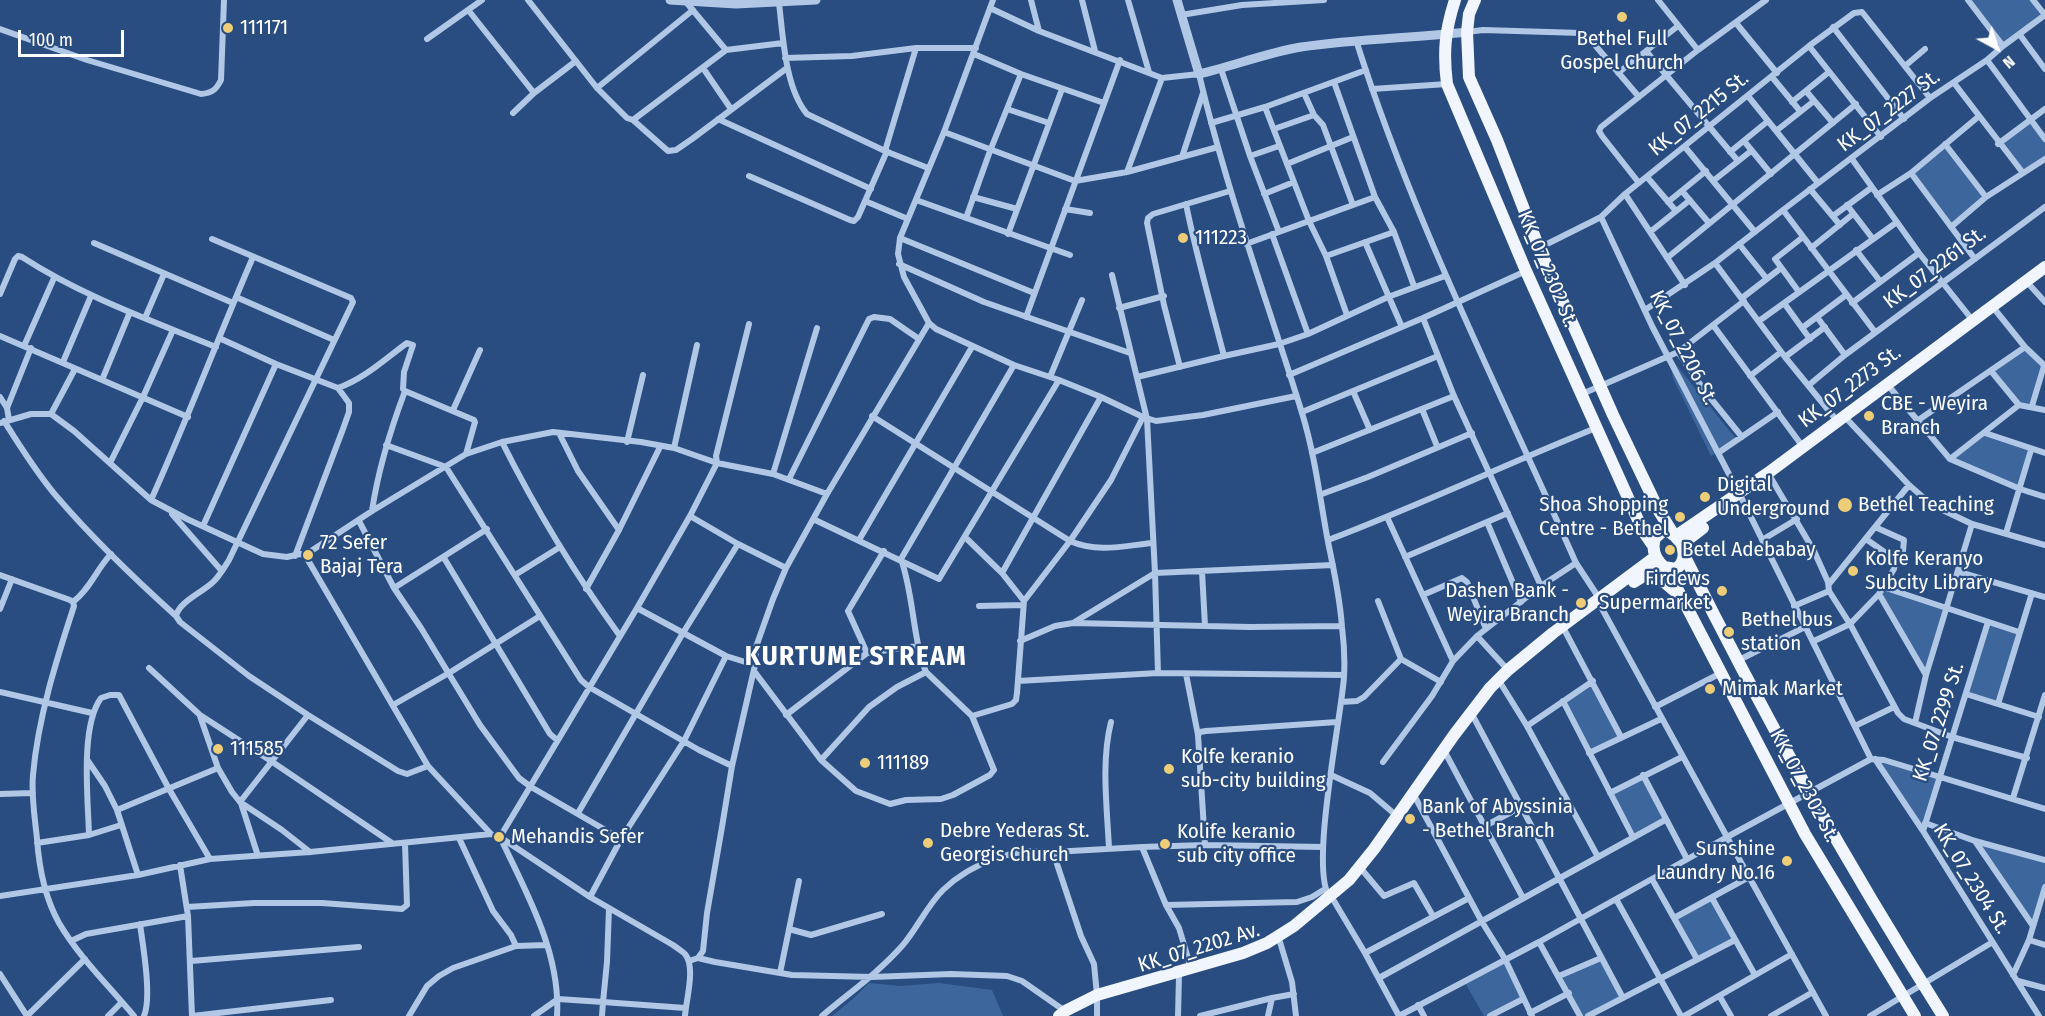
<!DOCTYPE html>
<style>
body{margin:0}
#map{position:relative;width:2045px;height:1016px;overflow:hidden;background:#294d80;font-family:"Fira Sans Condensed",sans-serif}
canvas{display:block}
.north{position:absolute;left:1967px;top:18px;width:60px;height:60px;-webkit-text-stroke:4px #294d80;paint-order:stroke;rotate:140deg;font-size:16px;font-weight:700;line-height:24px;text-align:center;color:#fff}
.north::after{content:'';display:block;margin:auto;width:21px;height:27px;background:#fff;clip-path:polygon(50% 0,100% 100%,50% 72%,0 100%)}
.scale{position:absolute;left:18px;top:30px;width:106px;height:27px;box-sizing:border-box;border:3px solid #fff;border-top:0;padding-left:8px;font-size:18px;line-height:21px;white-space:nowrap;color:#fff;-webkit-text-stroke:4px #294d80;paint-order:stroke}
</style>
<div id="map">
<canvas width="2045" height="1016"></canvas>
<div class="north">N</div>
<div class="scale">100 m</div>
</div>
<script>
const ctx = document.querySelector('canvas').getContext('2d');
ctx.lineJoin = 'round';
function paint(path, color) { ctx.fillStyle = color; ctx.fill(path, 'evenodd'); }
function trace(path, color, width, dash) { ctx.strokeStyle = color; ctx.lineWidth = width; ctx.lineCap = dash ? 'butt' : 'round'; ctx.setLineDash(dash || []); ctx.stroke(path); }
function drawText(font, color, halo, rows, align = 'center') {
  ctx.font = font + ' "Fira Sans Condensed",sans-serif'; ctx.lineWidth = 4.5; ctx.setLineDash([]); ctx.textBaseline = 'middle'; ctx.strokeStyle = halo; ctx.fillStyle = color; for (const [text, x, y, turn = 0] of rows) {
    ctx.save(); ctx.translate(x, y); ctx.rotate((+turn || 0) * Math.PI / 180); ctx.textAlign = isNaN(turn) ? turn : align; if (halo) ctx.strokeText(text, 0, 0); ctx.fillText(text, 0, 0); ctx.restore();
  }
}
paint(new Path2D(`
 M1967 0H2033L2045 15 2003 46Z
 M2030 120 2045 139V159L2023 173 1998 144Z
 M1945 144 1986 197 1951 227 1911 173Z
 M2025 347 2044 366 2032 406 2019 405 1991 371Z
 M1669 356 1737 440 1711 456 1673 378Z
 M1985 433 2031 450 2020 489 1950 459Z
 M1883 587 1947 609 1926 675 1879 594Z
 M1988 622 2019 632 1998 704 1966 694Z
 M1593 681 1621 737 1589 753 1563 701Z
 M1875 759 1939 776 1923 831Z
 M1643 775 1665 820 1633 837 1610 793Z
 M1975 841 2045 860V887L2033 926Z
 M1712 898 1735 940 1697 959 1674 918Z
 M1601 958 1623 998 1588 1016H1580L1559 976Z
 M1505 959 1523 999 1490 1016H1484L1464 981Z
 M869 983 901 986 939 983 992 990 1003 1016H832L854 998Z`), '#3d669d');
trace(new Path2D(`
 M528 0 597 88 627 118 633 120 668 151 676 150 692 139 787 68
 M993 0 944 132 900 238 898 254 904 277 929 323 936 329 1014 365 1059 380 1101 397 1143 417 1156 421 1203 415 1296 396
 M1031 0 1039 31
 M1082 0 1095 51
 M1128 0 1149 72
 M1658 0 1698 50
 M1968 0 2003 46
 M2033 0 2045 15
 M686 2 726 50
 M779 3C783 36 785 88 807 114L885 151 928 168
 M990 8 1039 31 1162 78 1199 74C1226 189 1267 300 1302 413 1315 455 1320 499 1328 542 1334 570 1340 598 1342 627 1344 643 1345 660 1344 677 1341 719 1310 866 1329 896
 M469 11 534 93
 M1181 15 1242 5 1324 0
 M1736 23 1777 73
 M1833 27 1904 119
 M0 29 87 60 201 94C212 93 216 90 221 80L224 0
 M1467 32 1483 30 1581 33 1589 38 1639 97
 M2020 35 2045 69
 M427 39 482 0
 M1356 40C1413 221 1500 391 1576 563L1599 598
 M1809 46 1881 137
 M1646 51 1738 161
 M974 54 1021 74 1104 103
 M785 58 852 56 916 48H976
 M1987 60 2045 139
 M1905 66 1925 49
 M703 68 731 109
 M1221 69 1250 156 1279 232
 M1618 73 1678 26
 M1772 77 1800 111
 M1334 82 1375 197 1394 232 1414 286
 M1954 83 2023 173
 M597 88 693 10
 M1372 89 1447 84
 M1806 91 1833 123
 M1304 93 1314 115 1323 125 1353 205
 M1748 96 1818 183
 M1792 102 1829 72
 M1265 107 1309 221 1326 256 1347 315
 M1007 109 1049 123
 M513 113 534 93 576 61
 M718 119 871 189
 M633 120 726 50 783 43
 M1211 123 1265 107 1366 70
 M1274 129 1314 115
 M1776 131 1814 101
 M944 132 1075 181 1127 172 1218 147
 M1744 141 1771 174
 M1945 144 1986 197
 M1998 144 2045 109
 M1685 147 1755 232
 M885 151 916 48
 M1730 152 1768 121
 M1250 156 1279 146
 M1182 157 1203 93
 M1852 159 1919 253 1974 322
 M1287 164 1353 137
 M1127 172 1162 78
 M1911 173 1975 259
 M749 176 850 220 854 221 858 217 887 151
 M1647 177 1676 211
 M1713 181 1751 151
 M1639 183 1602 136 1599 131 1601 127 1698 50 1766 0
 M1810 189 1840 225
 M1682 191 1709 223
 M1264 194 1294 182
 M1625 194 1685 285
 M1877 195 1911 173 1978 117
 M973 197 1017 209
 M916 200 1070 255
 M865 201 908 219
 M1668 202 1706 171
 M1186 204C1196 255 1211 305 1224 356
 M1847 205 1873 239
 M1065 209 1090 213
 M1783 210 1875 332
 M1833 216 1871 188
 M1601 217 1652 326 1742 499 1871 759
 M966 218 990 151 1021 74
 M1951 227 1986 197 2045 159
 M1650 232 1690 200
 M1008 234 1062 89
 M1272 234 1308 334
 M900 238 1034 293
 M1365 242 1402 327
 M94 243 233 303
 M1246 244 1375 197
 M1739 244 1767 279
 M1539 248 1601 217 1625 194 1809 46 1854 13 1862 12 1866 17 1930 98
 M1811 248 1853 214
 M1856 250 1880 281
 M1326 256 1394 232
 M1667 258 1856 104
 M1715 263 1785 357 1838 422
 M899 264 984 302 1130 353
 M2026 281 2045 302
 M1799 292 1775 259 1803 237
 M0 294 15 259 18 256 22 257C82 296 150 320 216 347
 M236 297 334 340
 M1742 298 1781 268
 M1784 303 1810 339
 M1852 303 1919 253
 M1992 306 2025 347 2045 366
 M1119 308 1164 296
 M1645 310 1715 263 1783 210 1930 98 1987 60 2003 46 2045 15
 M1026 317 1120 60
 M1817 317 1845 355
 M145 318 164 274
 M1423 318 1454 396 1541 586
 M1759 321 1897 222
 M1713 325 1803 447
 M1802 328 1846 295
 M0 336 188 417
 M219 338 276 364 338 388 349 403V412L343 429 295 556
 M24 346 54 278
 M1678 352 1704 390 1742 437
 M1785 357 1825 327
 M63 362 91 296
 M1180 367 1164 305 1147 223 1148 218 1153 214 1230 191
 M1991 371 2019 405 2045 410
 M1289 375 1423 318 1526 271
 M1750 376 1781 352
 M1050 377 1082 300
 M1137 377 1224 356 1279 344 1308 334 1388 297 1445 276
 M102 380 130 312
 M1807 384 1809 385 1845 355 2045 207
 M1887 384 1950 459 2020 489 2045 497
 M338 388C364 379 385 359 407 343L413 345 404 372 403 389 405 391C390 431 378 470 372 511
 M405 391 474 420 475 422 466 454
 M1353 391 1370 430
 M1582 394 1678 352 1744 301
 M0 397 7 408 9 420
 M2032 406 2044 366
 M7 408 31 348
 M1422 409 1437 446
 M453 410 480 350
 M1302 412 1438 356
 M51 414 75 369
 M872 416 1070 541C1097 553 1124 546 1152 543
 M1844 416 1909 485 1932 505 1972 524 2045 545
 M4 421C21 447 37 474 58 498 94 540 135 579 176 616L180 622 249 676 308 715 398 771 407 774 428 766
 M1917 421 2025 347
 M0 423 31 414H51L74 431 151 500 187 519 263 554 287 557 300 554 305 555 372 511 466 454 502 442 553 432 641 442 674 448 717 463 773 474 827 494
 M559 433 578 471 619 530
 M1985 433 2045 453
 M502 442C536 510 575 574 620 636
 M627 442 643 375
 M386 445 446 467 581 680 589 687 699 750 732 766
 M674 448 697 345
 M1312 453 1454 396
 M1718 453 1778 412
 M1950 459 2019 405
 M110 463 143 397 173 330
 M1768 473 1814 551 1828 582 1829 591 1850 624 1898 713 1904 719 1952 737 2027 758
 M773 474 817 328
 M789 479 869 319 874 317 890 319 919 339
 M1322 494 1368 477 1472 433
 M151 500C187 420 218 338 253 257
 M172 514 221 570
 M690 516 738 544 786 568
 M1387 517 1453 661
 M813 519 939 579 1059 380
 M359 521 394 588 421 628 480 725 519 778 531 787 621 839
 M1487 522 1521 602
 M203 526 276 364
 M1875 527 1904 540 1903 551 1894 561
 M2006 533 2031 450
 M965 537 1002 573 1024 601
 M859 540 972 347
 M1328 540C1418 506 1506 464 1596 428
 M1762 540 1797 519
 M111 554C96 570 90 589 73 602L74 606C56 661 38 718 33 775 31 796 35 818 37 839 39 867 45 898 59 923 79 957 109 986 134 1016
 M305 555 428 766 491 834
 M1405 557 1508 513
 M444 558 550 734 557 740
 M1202 571 1205 626
 M1959 572 2045 597
 M1002 573 1101 397
 M0 575 70 600 73 602
 M515 575 560 547
 M1829 584 1909 485
 M1883 587 2019 632
 M394 588 487 529
 M586 589 619 530 660 447
 M1879 594 1926 675
 M1423 595 1462 578 1467 582 1486 629
 M1378 601 1401 659
 M1600 605 1727 837 1871 759
 M979 606 1023 605
 M1794 606 1829 591
 M637 608 726 656 755 665
 M0 609 12 579
 M176 616C179 602 201 593 212 583 219 577 224 568 229 560L353 302 351 298 212 239
 M1073 623 1155 573 1147 419 1112 275
 M1565 631 1621 737
 M1020 641 1055 626 1073 623 1250 627 1342 626
 M1814 641 1850 624 1879 594 1894 569 1895 564 1890 556 1866 539
 M867 653 848 611 884 551
 M1739 660 1805 627
 M149 668 200 715 271 761 392 843
 M1508 670 1477 636 1541 586 1576 563
 M754 671 821 760 869 707 897 687 926 672 972 716 1012 704 1016 700 1017 693 1024 601 1070 541 1111 480 1143 417
 M926 672C912 636 914 596 901 559L1014 365
 M1158 673 1155 573 1333 565
 M1186 674 1198 735 1205 845
 M1018 681 1158 673 1344 675
 M1501 684 1527 726 1598 857
 M0 692 92 713
 M1966 694 2039 717
 M1563 701 1633 837
 M1341 702 1357 701 1364 697 1401 659 1441 682
 M1998 704 2032 593
 M393 705 449 673 540 616
 M1655 707 1721 673
 M786 715 867 653 918 646
 M200 716 218 768 232 792 240 802 282 830 310 852
 M1474 718 1623 998
 M1915 723 1926 675 1972 524
 M1527 726 1593 681
 M1855 726 1894 707
 M1198 735 1200 732 1206 731 1337 722
 M1589 753 1661 719
 M1446 754 1523 898
 M1871 759 1884 760 2045 809
 M1875 759 1923 831 2039 1016
 M821 760 856 791 890 804 906 800 941 799 953 795 990 775 994 770 972 716
 M88 761 105 786 117 810 138 875
 M1383 762 1432 696 1453 661 1477 636
 M1331 775 1370 793 1397 816
 M1643 775 1687 859
 M1610 793 1682 757
 M0 794 33 793
 M1415 797 1482 922 1505 959 1532 1016
 M2013 798 2045 695
 M240 802 308 715
 M241 803 258 856
 M117 810 218 768
 M578 813 683 633 738 544
 M1925 823 1975 841 2045 860
 M1485 826 1521 807
 M1923 831 1988 622
 M89 835C88 798 80 727 101 698L110 695H119L169 789 210 859
 M459 838 493 911 511 935 516 946 547 945
 M1975 841 2033 926
 M37 843 89 835 121 825
 M1109 848C1107 807 1101 762 1111 722
 M1053 852 1142 847
 M180 865 188 916 192 1016 331 1000
 M1363 871 1384 896 1414 883 1433 916
 M1652 879 1697 959
 M0 896 138 875 210 859 310 852 491 834 500 837 590 897 673 945C677 948 682 951 685 954 696 967 686 1000 685 1016
 M590 897 621 839 684 741 726 656
 M1712 898 1755 975
 M1616 899 1681 1016
 M1334 901 1365 953 1399 1016 1539 942 1727 837 1826 1016
 M1166 905 1297 902 1312 897 1325 889
 M187 907 254 903H322L402 909 407 905 405 843
 M1674 918 1749 877
 M140 924C143 946 152 997 144 1016
 M789 929 811 935 882 914
 M2029 940 2045 945
 M71 941 86 934 188 916
 M1280 942 1292 982 1296 1016
 M1539 942 1580 1016
 M1365 953 1469 898
 M698 958 703 951 707 913 722 827 732 766 755 665 756 647 773 599 786 568 827 494 929 323
 M191 961 359 947
 M689 961 698 958 715 962 792 975 872 977 951 974 1007 976 1022 981 1065 1011
 M1191 968 1179 928 1166 905 1142 847 1205 845 1323 847
 M780 973 799 881
 M0 974 27 1016
 M2013 975 2029 940 2045 887
 M1559 976 1601 958
 M1379 978 1665 820
 M2018 981 2045 988
 M1720 997 1731 1016
 M1272 998 1294 994
 M1418 1005 1424 1016
 M1530 1013 1569 993
 M27 1016 85 959
 M108 1016 122 1002
 M409 1016 427 986 439 976 453 968 516 946
 M534 1016 558 999 603 1002 607 962 609 908
 M557 1016C561 953 526 892 500 837L637 608 690 516 717 463 716 456 749 324
 M602 1016 603 1002 685 1008
 M822 1016C849 993 878 973 902 946 917 929 926 907 943 890 971 863 1014 847 1053 852L1081 936 1094 964 1097 995
 M1097 1016V1000
 M1178 1016 1179 976
 M1200 1016 1272 998 1268 1016
 M1490 1016 1523 999
 M1588 1016 1735 940
 M1684 1016 1792 954
 M1771 1016 1813 992
 M1870 1016 1991 943`), '#b0c7e5', 6);
trace(new Path2D(`
 M670 0 736 4 816 0
 M1177 0 1199 74C1233 66 1266 53 1301 47 1356 39 1411 38 1467 32`), '#b0c7e5', 9);
trace(new Path2D(`
 M1455 0C1445 31 1443 52 1447 84L1526 271 1643 531 1652 544
 M1475 0 1469 14 1467 32 1469 77 1497 140 1539 248 1613 415 1659 511 1672 532
 M1664 530C1680 534 1692 557 1676 569L1664 567C1655 559 1651 550 1655 538Z
 M1676 536 1768 473 2045 267
 M1682 544 1703 528
 M1684 555C1762 713 1849 867 1943 1016
 M1667 569 1805 834 1915 1016
 M1645 575 1664 582 1677 593
 M1634 582 1661 565
 M1059 1016 1065 1011 1097 995 1243 953 1267 943 1294 926 1349 880 1374 849 1454 735 1490 688 1508 670 1553 633 1655 557`), '#f1f5fd', 12);
for (const [x, y, r, color] of [
 [1622,17,6,"#edcd77"],
 [228,28,6,"#edcd77"],
 [1183,238,6,"#edcd77"],
 [1869,416,6,"#edcd77"],
 [1705,497,6,"#edcd77"],
 [1845,505,8,"#edcd77"],
 [1680,517,6,"#edcd77"],
 [1670,550,6,"#edcd77"],
 [308,555,6,"#edcd77"],
 [1853,571,6,"#edcd77"],
 [1722,591,6,"#edcd77"],
 [1581,603,6,"#edcd77"],
 [1729,632,6,"#edcd77"],
 [1710,689,6,"#edcd77"],
 [218,749,6,"#edcd77"],
 [865,763,6,"#edcd77"],
 [1169,769,6,"#edcd77"],
 [1410,819,6,"#edcd77"],
 [499,837,6,"#edcd77"],
 [928,843,6,"#edcd77"],
 [1165,844,6,"#edcd77"],
 [1787,861,6,"#edcd77"]
]) { const dot = new Path2D(); dot.arc(x, y, r, 0, 2 * Math.PI); ctx.fillStyle = color; ctx.fill(dot); trace(dot, '#294d80', 2); }
drawText('21px', '#fff', '#294d80', [
 ["111171",240,28],
 ["Bethel Full",1622,39,"center"],
 ["Gospel Church",1622,63,"center"],
 ["111223",1195,238],
 ["CBE - Weyira",1881,404],
 ["Branch",1881,428],
 ["Digital",1717,485],
 ["Underground",1717,509],
 ["Shoa Shopping",1668,505,"right"],
 ["Centre - Bethel",1668,529,"right"],
 ["Bethel Teaching",1858,505],
 ["72 Sefer",320,543],
 ["Bajaj Tera",320,567],
 ["Betel Adebabay",1682,550],
 ["Kolfe Keranyo",1865,559],
 ["Subcity Library",1865,583],
 ["Firdews",1710,579,"right"],
 ["Supermarket",1710,603,"right"],
 ["Dashen Bank -",1569,591,"right"],
 ["Weyira Branch",1569,615,"right"],
 ["Bethel bus",1741,620],
 ["station",1741,644],
 ["Mimak Market",1722,689],
 ["111585",230,749],
 ["Kolfe keranio",1181,757],
 ["sub-city building",1181,781],
 ["111189",877,763],
 ["Bank of Abyssinia",1422,807],
 ["- Bethel Branch",1422,831],
 ["Debre Yederas St.",940,831],
 ["Georgis Church",940,855],
 ["Kolife keranio",1177,832],
 ["sub city office",1177,856],
 ["Mehandis Sefer",511,837],
 ["Sunshine",1775,849,"right"],
 ["Laundry No.16",1775,873,"right"]
], 'left');
drawText('21px', '#fff', '#294d80', [
 ["KK_07_2227 St.",1889,111,-37],
 ["KK_07_2215 St.",1699,114,-39],
 ["KK_07_2261 St.",1935,268,-37],
 ["KK_07_2302 St.",1547,269,67],
 ["KK_07_2206 St.",1683,348,63],
 ["KK_07_2273 St.",1850,387,-37],
 ["KK_07_2299 St.",1939,722,-72],
 ["KK_07_2302 St.",1804,786,62],
 ["KK_07_2304 St.",1971,879,58],
 ["KK_07_2202 Av.",1199,948,-17]
]);
ctx.letterSpacing = '1.5px';
drawText('bold 27px', '#fff', '#294d80', [
 ["KURTUME STREAM",856,657]
]);
ctx.letterSpacing = '0px';
</script>
